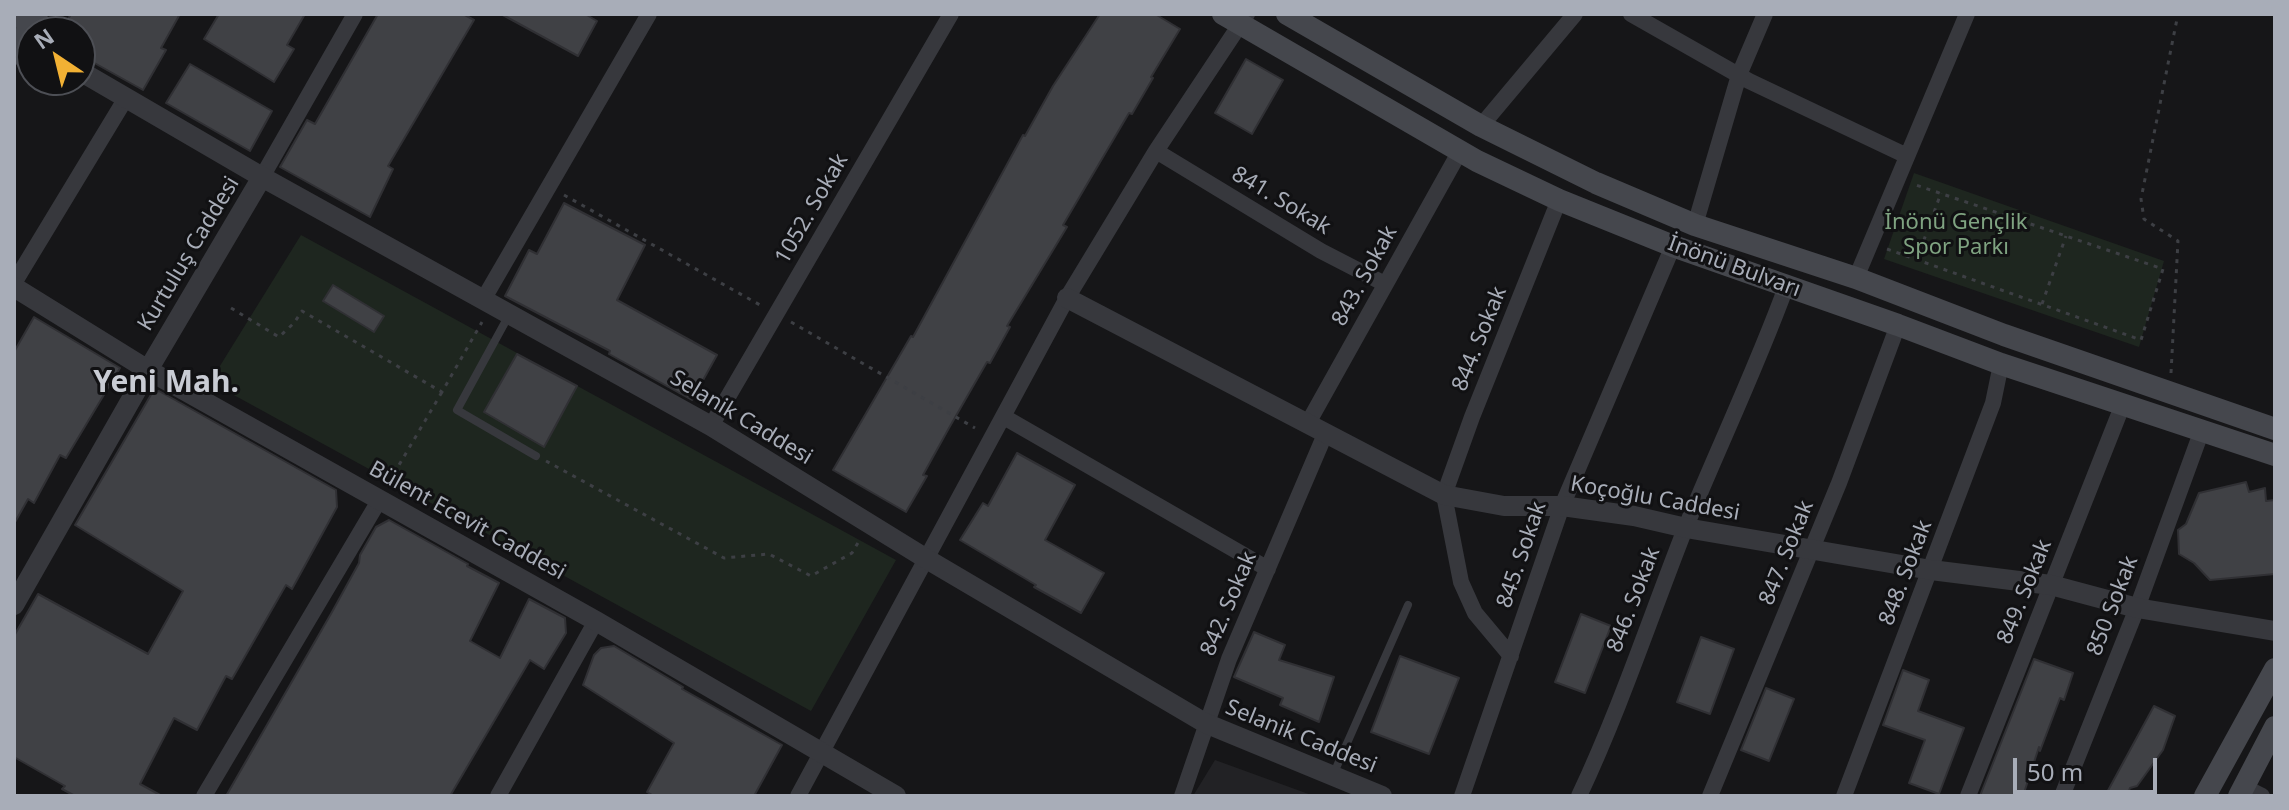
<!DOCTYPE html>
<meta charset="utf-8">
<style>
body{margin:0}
#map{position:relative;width:2289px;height:810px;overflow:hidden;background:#161618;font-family:"Noto Sans",sans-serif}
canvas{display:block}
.frame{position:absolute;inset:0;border:16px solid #a8adb8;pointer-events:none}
.north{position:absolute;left:16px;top:16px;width:80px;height:80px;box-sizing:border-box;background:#111113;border:2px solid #4d4f55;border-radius:50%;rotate:325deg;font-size:22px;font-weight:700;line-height:32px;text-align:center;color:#a8adb8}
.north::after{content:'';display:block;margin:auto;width:28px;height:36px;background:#f2b134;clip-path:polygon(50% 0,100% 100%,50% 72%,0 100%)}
.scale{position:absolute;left:2013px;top:758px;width:144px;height:36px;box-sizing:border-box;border:4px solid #a8adb8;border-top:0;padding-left:10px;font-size:24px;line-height:28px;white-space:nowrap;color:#a8adb8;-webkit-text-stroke:6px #111113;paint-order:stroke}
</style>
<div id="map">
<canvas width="2289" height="810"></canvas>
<div class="frame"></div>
<div class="north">N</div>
<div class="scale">50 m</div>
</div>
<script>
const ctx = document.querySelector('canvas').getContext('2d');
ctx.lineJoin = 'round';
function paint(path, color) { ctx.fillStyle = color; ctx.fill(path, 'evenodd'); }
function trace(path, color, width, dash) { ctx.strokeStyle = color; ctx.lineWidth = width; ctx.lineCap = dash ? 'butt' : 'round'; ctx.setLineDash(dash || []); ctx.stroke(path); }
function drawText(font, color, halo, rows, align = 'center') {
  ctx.font = font + ' "Noto Sans",sans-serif'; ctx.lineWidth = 6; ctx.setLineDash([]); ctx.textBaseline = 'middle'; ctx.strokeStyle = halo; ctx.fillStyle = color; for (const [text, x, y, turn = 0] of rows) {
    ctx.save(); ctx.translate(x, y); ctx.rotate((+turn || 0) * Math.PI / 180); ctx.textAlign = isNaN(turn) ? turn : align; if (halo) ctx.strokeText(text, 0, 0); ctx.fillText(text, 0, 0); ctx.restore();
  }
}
paint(new Path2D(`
 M1215 760 1314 796H1193Z`), '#222225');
paint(new Path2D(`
 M1914 173 2164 261 2139 347 1884 259Z
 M301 235 896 560 811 711 210 382Z`), '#1e261f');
const building = new Path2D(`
 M71 14H180L161 48 166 50 143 90 80 55V32H61Z
 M219 14H305L287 45 294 49 274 82 204 39Z
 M378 14H463L474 20 388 166 393 169 370 217 280 167 307 120 315 124Z
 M501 14H585L597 21 578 56Z
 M1100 14H1155L1180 29 1151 77 1153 78 1132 114 1129 113 1063 225 1067 227 1007 326 1010 327 990 363 987 362 949 428 923 475 927 476 906 512 833 470 911 336 913 337 1023 135 1025 136 1053 86Z
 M1246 59 1283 80 1252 134 1215 113Z
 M190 64 272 111 250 151 166 103Z
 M564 203 645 245 617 300 717 355 692 400 609 354 610 351 505 296 529 250 537 254Z
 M333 285 384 316 374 332 323 301Z
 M34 317 120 368 66 458 60 455 34 503 28 499 14 524V352Z
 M517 354 577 386 544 447 484 412Z
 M159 391 336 490 337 507 292 589 286 585 232 679 226 676 197 730 174 718 140 784 162 796H75L62 789 65 786 14 757V636L38 594 148 654 183 591 75 525 152 393Z
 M1017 453 1075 485 1045 540 1104 573 1081 613 1034 587 1036 585 960 540 983 503 988 506Z
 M2246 482 2249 492 2265 488 2266 501 2275 500V574L2210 580 2194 563 2179 554 2178 530 2186 524 2199 493Z
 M389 520 468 564 467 566 499 583 470 641 500 658 529 599 565 618 566 633 544 669 530 660 450 796H226L332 612 359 563 360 555 376 527Z
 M1581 614 1611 626 1585 693 1555 682Z
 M1254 632 1285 645 1279 660 1334 677 1319 722 1280 705 1283 698 1234 677Z
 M1701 637 1734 649 1710 714 1677 702Z
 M614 646 683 687 682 689 782 745 754 796H654L647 792 674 743 583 685 594 655 601 648Z
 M1400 656 1459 678 1429 754 1371 732Z
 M2034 659 2073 673 2064 700 2060 698 2040 751 2039 747 2023 796H1980Z
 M1903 670 1929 680 1918 711 1964 728 1939 794 1909 783 1925 740 1883 725Z
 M1766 688 1794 699 1769 761 1741 750Z
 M2154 706 2175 716 2163 750 2137 786 2130 788 2127 796H2105Z`);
paint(building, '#404145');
trace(building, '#303034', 2);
trace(new Path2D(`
 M564 195 760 305
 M1887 249 2141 340 2163 269 1913 184
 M1917 259 1941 193
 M2042 304 2066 236
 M231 308 279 337 294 323 302 311 442 392 482 322
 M791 322 975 428
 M2171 373 2178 241 2144 219 2141 199 2178 14
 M546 461 724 558 769 554 811 576 852 553 859 541
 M389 482 442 392`), '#3d3f44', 3, [4, 6]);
trace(new Path2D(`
 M509 315 457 410 536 456
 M1333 775 1408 605`), '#37383d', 8);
trace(new Path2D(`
 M1631 14 1749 81 1907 156
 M1481 126 1575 14
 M1156 151 1321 251 1385 284
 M262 177 355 14
 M1695 225 1739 75 1765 14
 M1856 278 1967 14
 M14 283 126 98
 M483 300 649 14
 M1004 417 1268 569
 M1308 423 1460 151
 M711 426 951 14
 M1511 656 1475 613 1461 582 1444 495 1472 417 1559 200
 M2244 787 2262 796
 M204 796 380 499
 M498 796 596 621
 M798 796 1067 298 1156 151 1247 14
 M1182 796 1229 659 1326 432
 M1462 796 1562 506 1673 246
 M1579 796C1620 709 1650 618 1685 529 1718 448 1756 369 1786 287
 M1710 796 1839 483 1898 325
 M1844 796 1993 403 2001 364
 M1968 796 2123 404
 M2062 796 2137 608 2202 430`), '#37383d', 16);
trace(new Path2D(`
 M80 71 262 177 711 426 925 558 1205 723 1382 796
 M14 287 148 370 596 621 896 796
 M1067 298 1444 495 1504 506H1562L1634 516 1686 528 1931 570 2051 585 2137 608 2275 631
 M14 605 148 370 262 177`), '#37383d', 20);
trace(new Path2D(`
 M1223 14 1477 161 1559 200 1673 246 1898 325 2001 364 2275 455
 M1287 14 1481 126 1596 183 1695 225 1856 278 2004 335 2275 429
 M14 17 16 14
 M14 54 37 14
 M2205 796 2275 669
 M2239 796 2275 727`), '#45474d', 22);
drawText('22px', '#a8adb8', '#111113', [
 ["841. Sokak",1281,201,31],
 ["1052. Sokak",812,209,-60],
 ["Kurtuluş Caddesi",189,254,-59],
 ["İnönü Bulvarı",1734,267,20],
 ["843. Sokak",1365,276,-61],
 ["844. Sokak",1480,339,-68],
 ["Selanik Caddesi",741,418,31],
 ["Koçoğlu Caddesi",1655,499,10],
 ["Bülent Ecevit Caddesi",467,521,29],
 ["847. Sokak",1787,553,-68],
 ["845. Sokak",1522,555,-71],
 ["848. Sokak",1906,573,-69],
 ["849. Sokak",2025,592,-68],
 ["846. Sokak",1634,600,-69],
 ["842. Sokak",1229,604,-67],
 ["850 Sokak",2113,606,-69],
 ["Selanik Caddesi",1301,737,22]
]);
drawText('22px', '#7fa381', '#111113', [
 ["İnönü Gençlik",1956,223],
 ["Spor Parkı",1956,248]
]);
drawText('bold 30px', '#c9ccd4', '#111113', [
 ["Yeni Mah.",166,383]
]);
</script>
